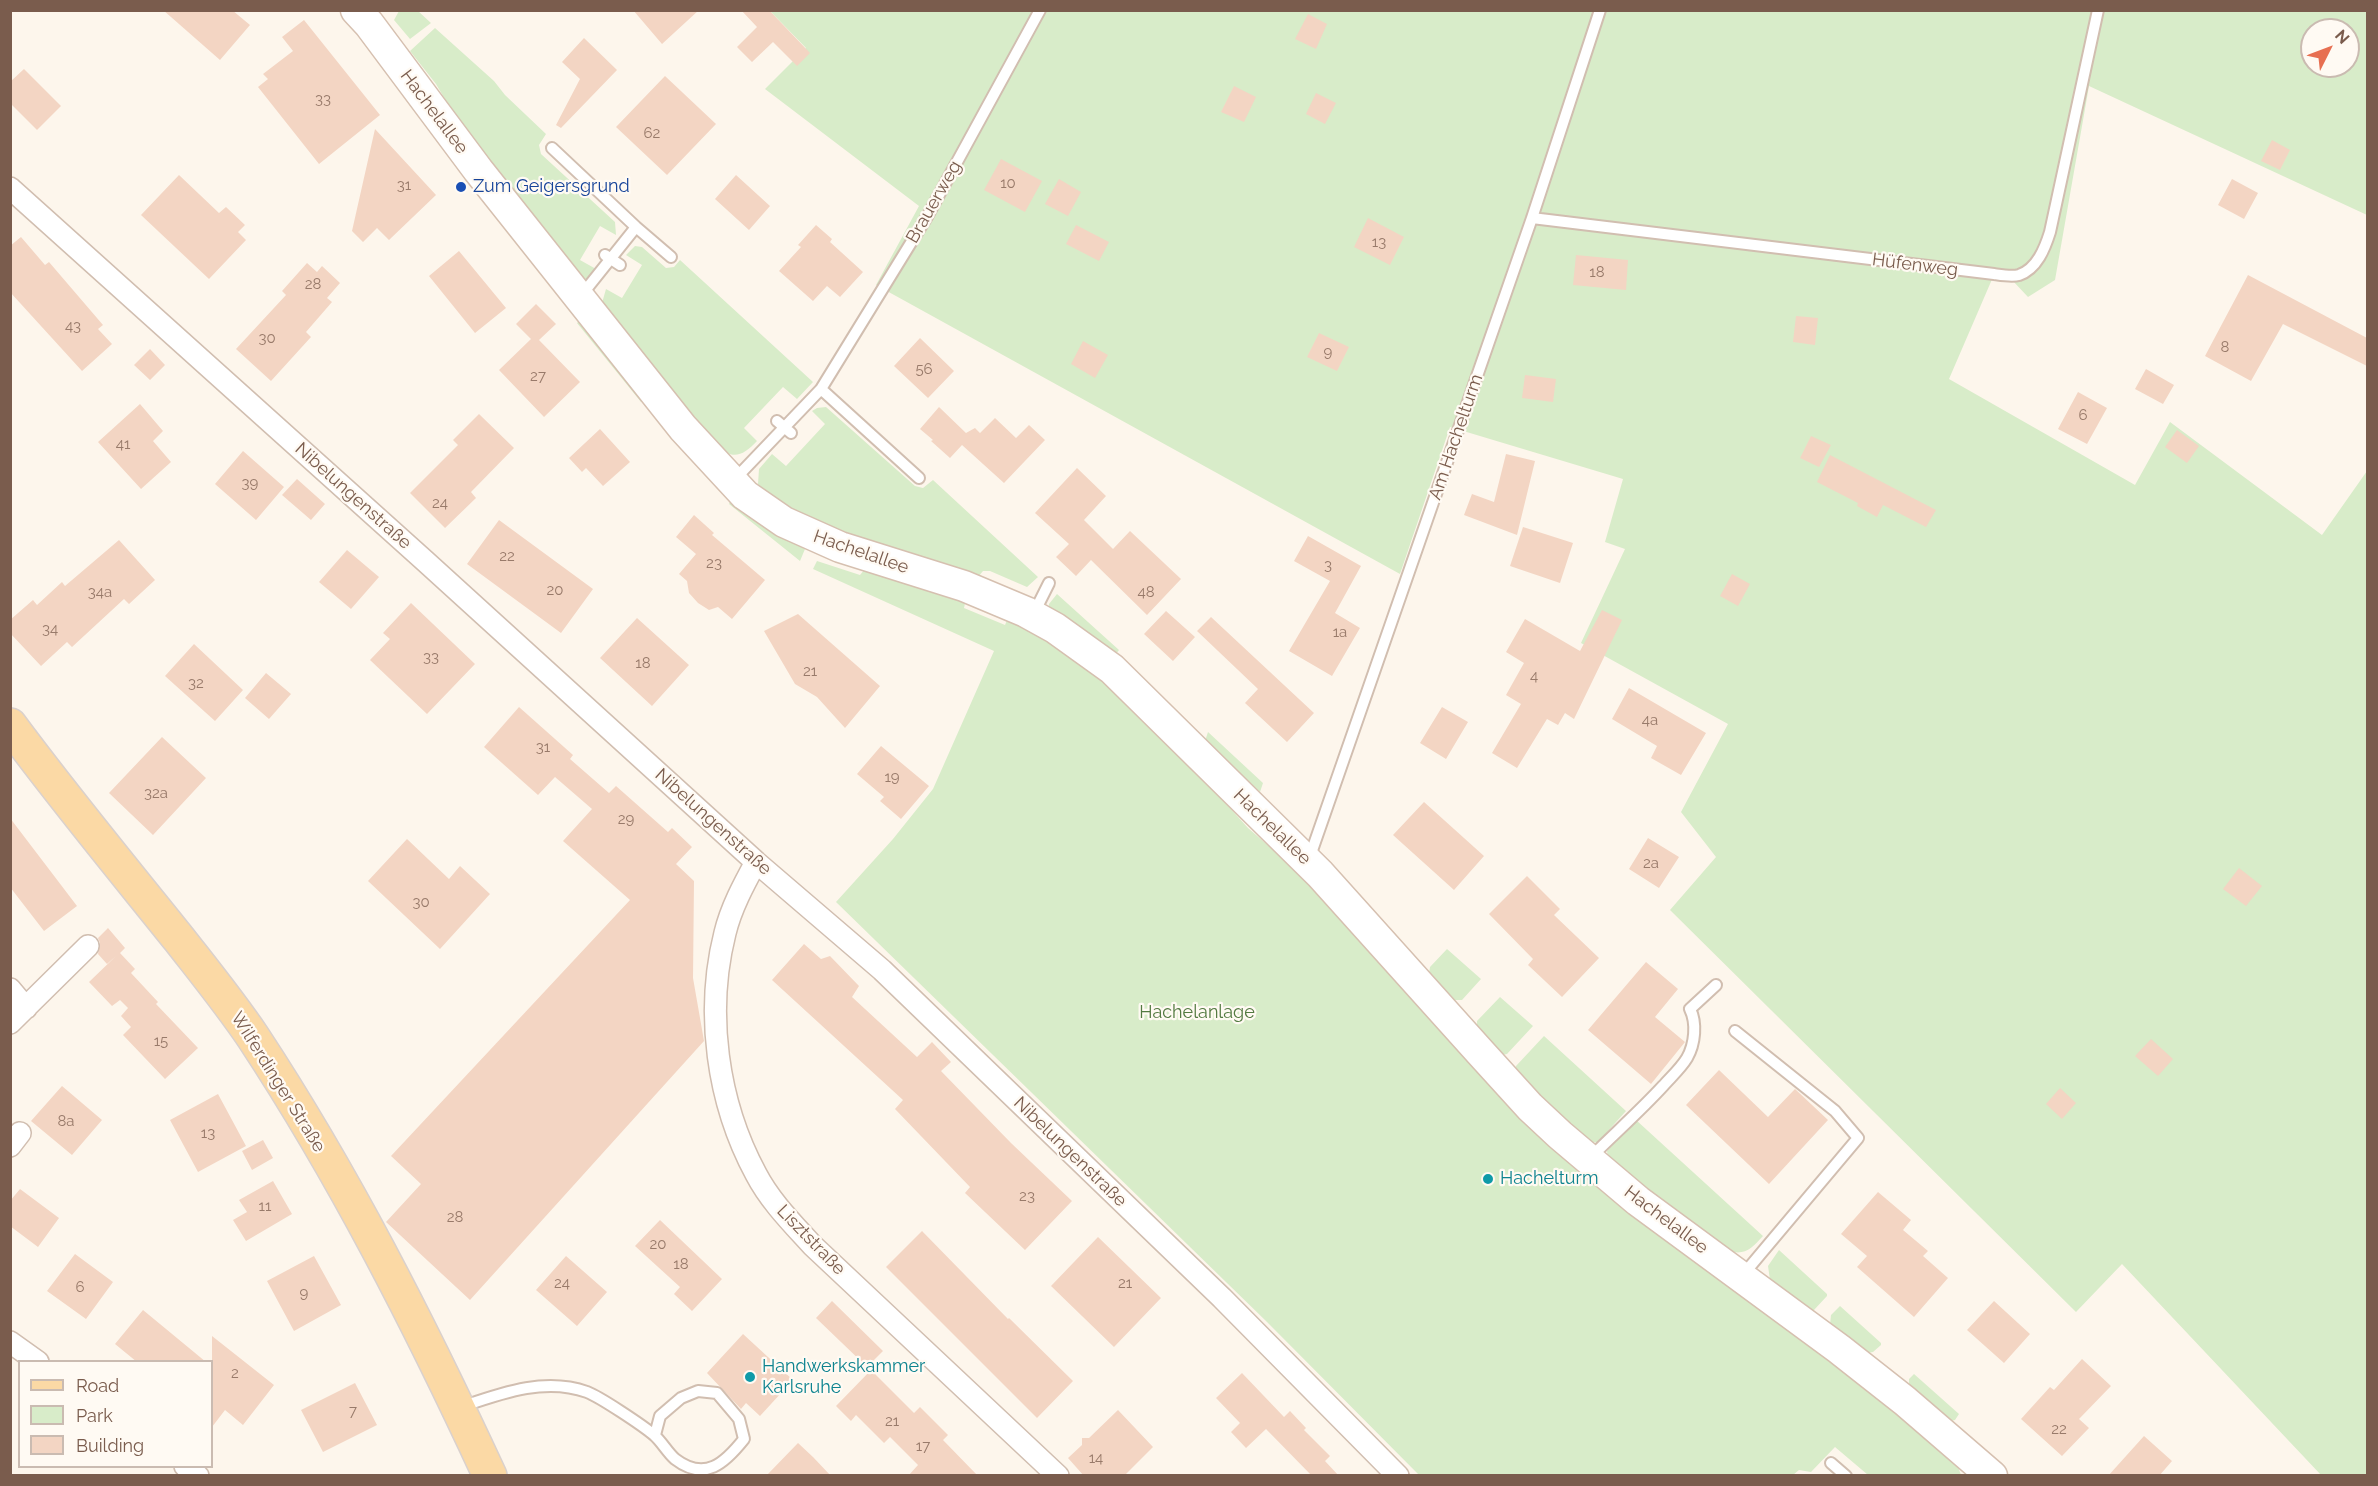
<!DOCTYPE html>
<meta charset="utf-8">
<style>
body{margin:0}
#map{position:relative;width:2378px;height:1486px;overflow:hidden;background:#fdf6ec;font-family:Raleway,sans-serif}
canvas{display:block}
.frame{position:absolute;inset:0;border:12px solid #7a5c4d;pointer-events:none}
.legend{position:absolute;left:18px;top:1360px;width:195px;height:108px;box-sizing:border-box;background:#fffaf3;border:2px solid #cabbb1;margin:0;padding:8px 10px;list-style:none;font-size:18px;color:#7a5c4d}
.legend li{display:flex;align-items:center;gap:12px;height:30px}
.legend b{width:30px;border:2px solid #cabbb1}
.north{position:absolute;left:2300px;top:18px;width:60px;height:60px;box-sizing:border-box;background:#fffaf3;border:2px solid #cabbb1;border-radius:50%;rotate:48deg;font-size:16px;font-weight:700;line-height:24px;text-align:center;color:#7a5c4d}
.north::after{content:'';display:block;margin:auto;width:21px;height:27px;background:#e76f51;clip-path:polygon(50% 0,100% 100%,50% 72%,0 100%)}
</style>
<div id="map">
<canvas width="2378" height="1486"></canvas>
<div class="frame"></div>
<ul class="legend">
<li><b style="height:8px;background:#fbd9a5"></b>Road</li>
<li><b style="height:16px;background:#d8ecc9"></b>Park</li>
<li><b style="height:16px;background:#f3d5c3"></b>Building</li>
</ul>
<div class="north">N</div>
</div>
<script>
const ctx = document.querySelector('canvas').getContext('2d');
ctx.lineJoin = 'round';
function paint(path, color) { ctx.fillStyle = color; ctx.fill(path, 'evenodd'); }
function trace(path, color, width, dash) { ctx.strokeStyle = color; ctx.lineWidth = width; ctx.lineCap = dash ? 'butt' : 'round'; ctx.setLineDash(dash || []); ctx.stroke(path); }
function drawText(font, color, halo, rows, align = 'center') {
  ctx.font = font + ' Raleway,sans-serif'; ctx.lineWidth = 4.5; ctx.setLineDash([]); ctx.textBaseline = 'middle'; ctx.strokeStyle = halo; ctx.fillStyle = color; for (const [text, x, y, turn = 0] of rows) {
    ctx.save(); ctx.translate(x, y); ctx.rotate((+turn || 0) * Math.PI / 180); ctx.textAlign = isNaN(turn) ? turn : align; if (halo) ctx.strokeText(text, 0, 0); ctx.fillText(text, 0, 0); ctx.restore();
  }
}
paint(new Path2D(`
 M769 10 2367 11V215L2089 86 2055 280 2028 297 2012 280 1993 277 1949 379 2135 485 2170 422 2322 535 2367 471V1475H2321L2122 1264 2076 1312 1670 910 1716 857 1681 812 1728 724 1581 643 1625 549 1605 542 1623 479 1450 427 1400 574 876 285 919 206 765 89 806 48ZM2312 30H2348V66H2312Z
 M399 11H418L431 23 410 39 394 20Z
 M435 28 494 81 505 95 546 134 539 145 541 154 615 222 616 235 600 226 580 260 596 269 588 280 583 281 463 130 436 84 410 51Z
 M635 246 642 247 666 268 674 267 680 260 813 382 797 399 783 387 744 428 757 441C744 455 734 460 718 448L602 303 606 289 622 298 642 265 626 255Z
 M580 320 643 398 641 402 577 323Z
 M826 407 915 486 923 488 933 480 1038 577 1027 587 990 571H983L978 577 866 542 798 516 760 488 758 484 759 469 772 454 786 466 825 424 812 411 817 408Z
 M731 500 775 532 805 549 800 561 729 504Z
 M817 561 860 575 865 569 966 599 964 608 1005 625 1011 611 1048 634 1158 728 1248 828 1322 892 1529 1120 1867 1387 1957 1464 1961 1475H1868L1835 1447 1811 1472 1799 1470 1793 1475H1419L1267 1322 836 902 893 839 933 789 994 651 813 569Z
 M1057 594 1119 650 1116 654 1049 608V604Z
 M1208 732 1263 783 1260 792 1205 741Z
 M1447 949 1481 979 1462 1000H1454L1429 973 1430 967Z
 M1500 997 1533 1026 1507 1054 1502 1055 1477 1028V1021Z
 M1544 1036 1626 1111 1598 1142 1589 1143 1515 1071 1516 1066Z
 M1636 1120 1763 1236C1752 1248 1744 1257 1727 1250L1608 1159 1607 1151Z
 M1779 1250 1827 1294V1296L1814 1310H1810L1770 1280 1768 1266Z
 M1840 1306 1881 1343V1345L1873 1352 1867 1353 1830 1325 1831 1315Z
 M1914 1374 1959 1414 1955 1420 1951 1421 1909 1386V1379Z`), '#d8ecc9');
paint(new Path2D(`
 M163 10H232L250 25 220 60Z
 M633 10H699L662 44Z
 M741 10H769L810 53 797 66 773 42 752 62 737 47 757 27Z
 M1308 14 1327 24 1316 49 1295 39Z
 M304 20 380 115 319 164 258 87 268 79 263 74 293 51 282 37Z
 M584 38 617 70 561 128 556 125 580 79 562 62Z
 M24 69 61 106 37 130 10 103V82Z
 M665 76 716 124 667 175 616 127Z
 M1234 86 1256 97 1244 122 1221 112Z
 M1316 93 1336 103 1325 124 1306 114Z
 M375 129 436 195 389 240 377 228 363 242 352 231Z
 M2272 140 2290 150 2280 170 2261 161Z
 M1001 159 1042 181 1025 212 984 190Z
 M179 175 219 213 226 207 245 225 238 232 246 240 209 279 141 215Z
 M736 175 770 206 749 230 715 199Z
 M1059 179 1081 192 1068 216 1045 204Z
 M2232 179 2258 193 2244 219 2218 205Z
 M1368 218 1404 237 1390 265 1354 247Z
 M816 225 832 239 830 242 863 272 840 297 827 286 813 301 779 271 801 247 798 245Z
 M1076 225 1109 242 1099 261 1066 244Z
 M21 237 45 265 49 262 103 325 98 329 112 344 82 371 10 292V246Z
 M459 251 506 308 475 333 429 276Z
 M1576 255 1628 260 1626 290 1573 285Z
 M307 263 317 272 322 266 340 283 327 298 332 302 306 332 311 337 271 381 236 349 286 295 282 291Z
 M2248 275 2367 338V366L2283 324 2251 381 2205 356Z
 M536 304 556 324 539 340 580 382 544 417 499 370 531 339 516 324Z
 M1796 316 1818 318 1815 345 1793 342Z
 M1319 333 1349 347 1337 371 1307 357Z
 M920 338 954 371 928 398 894 366Z
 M1083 341 1108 355 1095 378 1071 364Z
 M150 349 165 365 150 380 134 365Z
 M2146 369 2174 385 2163 404 2135 389Z
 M1525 375 1556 379 1553 402 1522 398Z
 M2078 392 2107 408 2087 444 2058 429Z
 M140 404 163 431 153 441 171 462 141 489 98 442Z
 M939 407 966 433 975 428 980 433 995 418 1016 438 1029 425 1045 440 1004 483 962 445 950 458 931 441 933 440 920 429Z
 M479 414 514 448 471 492 476 498 445 528 410 493 458 445 453 440Z
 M600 429 630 462 603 486 586 468 582 472 569 458Z
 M2177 430 2199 446 2187 463 2165 447Z
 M1811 436 1831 445 1819 467 1800 458Z
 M243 451 284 487 256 520 215 484Z
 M1506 454 1535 461 1517 535 1464 515 1472 494 1494 502Z
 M1830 455 1936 510 1926 527 1883 505 1877 517 1857 506 1858 503 1817 482Z
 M1077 468 1106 496 1084 520 1113 549 1130 531 1181 579 1147 615 1091 560 1076 576 1056 557 1069 544 1035 513Z
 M297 479 325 504 311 520 282 495Z
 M694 515 714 533 712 535 765 580 732 619 718 607 709 610 698 603 689 593 687 581 679 574 696 554 676 537Z
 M499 520 593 589 561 633 467 564Z
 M1523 527 1573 543 1560 583 1510 566Z
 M1308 536 1361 566 1335 613 1360 628 1332 676 1289 651 1330 581 1294 561Z
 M119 540 155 580 129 604 124 599 72 647 67 642 41 666 10 633V620L33 600 37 605 62 582 65 586Z
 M347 550 379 577 351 609 319 582Z
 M1732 574 1750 584 1738 606 1720 596Z
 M411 603 475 664 427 714 370 660 390 639 383 633Z
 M1602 610 1622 620 1574 719 1565 713 1558 725 1547 719 1517 768 1492 753 1521 704 1506 695 1524 663 1506 652 1525 619 1580 651Z
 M1166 611 1195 637 1173 661 1144 634Z
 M798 614 880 686 845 728 817 697 795 684 764 631Z
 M1211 617 1314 713 1287 742 1245 703 1258 689 1197 631Z
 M637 618 689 665 652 706 600 658Z
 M194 644 243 690 215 721 165 676Z
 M266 673 291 694 269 719 245 698Z
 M1629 688 1706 733 1681 775 1651 758 1657 746 1612 719Z
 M519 707 573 755 570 759 609 793 616 786 668 832 672 828 692 847 676 864 694 881 693 978 704 1041 470 1300 386 1222 421 1184 391 1156 630 900 563 841 592 809 555 777 538 795 484 747Z
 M1442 707 1468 722 1446 759 1420 743Z
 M162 737 206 778 153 835 109 793Z
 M881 746 929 786 901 819 880 801 884 797 857 774Z
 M1424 802 1484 856 1454 890 1393 835Z
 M10 818 77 906 44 931 10 887Z
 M1648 838 1679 857 1659 888 1629 869Z
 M407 839 449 879 460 866 490 894 440 949 368 881Z
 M2239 868 2262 886 2246 906 2223 889Z
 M1527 876 1560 909 1554 915 1599 958 1562 997 1528 965 1533 959 1489 914Z
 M108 928 125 948 120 953 135 969 131 973 158 1002 156 1004 198 1048 165 1079 123 1035 131 1027 121 1016 128 1008 120 1000 112 1006 89 982 116 956 107 964 98 954 100 943 98 938Z
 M804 944 821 959 830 956 859 986 852 997 917 1057 932 1042 951 1062 941 1071 1011 1143 1072 1201 1025 1250 965 1193 970 1187 895 1109 903 1100 772 980Z
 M1646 962 1678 989 1655 1017 1685 1042 1651 1084 1588 1030Z
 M2151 1039 2173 1059 2158 1076 2135 1056Z
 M1719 1070 1768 1117 1795 1089 1828 1120 1769 1184 1686 1105Z
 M62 1086 102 1120 72 1155 31 1121Z
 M2060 1088 2076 1103 2062 1119 2046 1104Z
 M218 1094 246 1146 198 1172 170 1120Z
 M263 1140 273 1158 252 1170 242 1151Z
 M273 1181 292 1214 246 1241 233 1220 247 1212 239 1200Z
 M20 1189 59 1218 38 1247 10 1226V1201Z
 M1878 1192 1911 1220 1903 1230 1928 1251 1923 1256 1948 1278 1914 1317 1857 1267 1867 1256 1841 1234Z
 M660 1220 722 1279 692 1311 674 1294 680 1287 635 1246Z
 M922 1231 1008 1319 1009 1318 1073 1381 1037 1418 886 1267Z
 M1098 1237 1161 1298 1114 1347 1051 1286Z
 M75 1254 113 1282 86 1319 47 1291Z
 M314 1256 341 1305 294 1331 267 1281Z
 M566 1256 607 1292 577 1326 536 1290Z
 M832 1301 883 1351 867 1367 816 1318Z
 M1994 1301 2030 1334 2004 1363 1967 1330Z
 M143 1310 206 1362H137L115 1344Z
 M743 1334 793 1380 760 1416 746 1403 741 1409 707 1373Z
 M212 1336 274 1385 243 1425 225 1410 212 1427Z
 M2082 1359 2111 1386 2079 1419 2089 1428 2062 1456 2021 1419 2050 1387 2054 1390Z
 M871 1370 914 1413 920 1407 948 1435 943 1440 978 1476H908L918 1465 890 1437 884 1443 856 1415 851 1421 836 1406Z
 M1242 1373 1284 1417 1290 1411 1306 1428 1304 1430 1330 1456 1325 1461 1339 1476H1312L1266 1429 1246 1448 1231 1432 1240 1423 1216 1398Z
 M355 1383 377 1425 323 1452 301 1410Z
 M1118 1410 1153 1447 1124 1476H1084L1068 1458 1082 1445V1438H1089Z
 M2144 1436 2172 1461 2159 1476H2108Z
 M798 1443 813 1457 831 1476H766Z`), '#f3d5c3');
const lane = new Path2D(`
 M552 148 636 227 671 257
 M1532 218 1994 274C2001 275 2012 277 2019 275 2037 269 2045 248 2050 232L2098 10
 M605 255 620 265
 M580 297 636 227
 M821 389 919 478
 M777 421 791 433
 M734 480 821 389 928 215 1040 10
 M1038 614 1039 603 1049 583
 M1309 859 1532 218 1600 10
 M1735 1031 1835 1111 1858 1138 1742 1276
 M1591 1157C1615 1133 1640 1111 1663 1086 1671 1077 1681 1068 1687 1058 1695 1044 1697 1023 1690 1009L1716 985
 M461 1407C502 1393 545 1377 587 1392 600 1397 642 1425 654 1435 662 1442 667 1452 675 1459 705 1482 725 1463 744 1439L739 1419 717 1393 698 1391 681 1398 660 1416 655 1435
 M1831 1463 1846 1476`);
const street = new Path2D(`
 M10 188 425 561 756 862 882 970 1222 1298 1398 1476
 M756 862C744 884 731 908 725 933 705 1012 717 1102 756 1174 770 1201 792 1223 812 1245L1058 1476
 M10 989 26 1008
 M10 1023 88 946
 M10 1146 20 1133
 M10 1342 38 1362
 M185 1466 198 1476`);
const secondary = new Path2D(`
 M356 10 369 24 478 170 683 428 745 495 784 522 840 547 964 586 1026 612 1055 628 1112 669 1320 874 1480 1052 1530 1107 1560 1135 1638 1201 1839 1349 1905 1401 1992 1476`);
const primary = new Path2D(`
 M10 725C64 798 122 868 179 939 204 971 230 1003 253 1037 344 1175 420 1325 490 1476`);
trace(lane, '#d1beb0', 14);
trace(street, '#d1beb0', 24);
trace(secondary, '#d6c0b0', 33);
trace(primary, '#dad1cd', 36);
trace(lane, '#fff', 10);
trace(street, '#fff', 21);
trace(secondary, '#fff', 30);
trace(primary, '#fbd9a5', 33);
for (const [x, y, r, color] of [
 [461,187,6,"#1a4fb4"],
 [1488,1179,6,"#0f9aa8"],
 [750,1377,6,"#0f9aa8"]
]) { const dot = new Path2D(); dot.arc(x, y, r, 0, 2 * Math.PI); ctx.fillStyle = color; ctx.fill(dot); trace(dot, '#fffaf3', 2); }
drawText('15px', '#987a6a', null, [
 ["33",323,99],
 ["62",652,133],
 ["10",1008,183],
 ["31",404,185],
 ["13",1379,242],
 ["18",1597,272],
 ["28",313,284],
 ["43",73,326],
 ["30",267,338],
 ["8",2225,347],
 ["9",1328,352],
 ["56",924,369],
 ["27",538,376],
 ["6",2083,415],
 ["41",123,444],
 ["39",250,483],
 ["24",440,503],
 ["22",507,556],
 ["23",714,563],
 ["3",1328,565],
 ["20",555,590],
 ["34a",100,592],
 ["48",1146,592],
 ["34",50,629],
 ["1a",1340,632],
 ["33",431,657],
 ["18",643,663],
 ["21",810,671],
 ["4",1534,676],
 ["32",196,683],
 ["4a",1650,720],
 ["31",543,747],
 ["19",892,777],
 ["32a",156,793],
 ["29",626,819],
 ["2a",1651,863],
 ["30",421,902],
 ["15",161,1041],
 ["8a",66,1121],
 ["13",208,1133],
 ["23",1027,1196],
 ["11",265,1206],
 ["28",455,1217],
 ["20",658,1244],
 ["18",681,1264],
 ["24",562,1283],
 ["21",1125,1283],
 ["6",80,1287],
 ["9",304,1293],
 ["2",235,1373],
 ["7",353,1411],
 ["21",892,1421],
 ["22",2059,1429],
 ["17",923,1446],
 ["14",1096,1458]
]);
drawText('18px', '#7a5c4d', '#fffaf3', [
 ["Hachelallee",434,112,53],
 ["Brauerweg",934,202,-60],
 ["Hüfenweg",1915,265,7],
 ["Am Hachelturm",1456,437,-71],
 ["Nibelungenstraße",353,496,42],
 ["Hachelallee",861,552,19],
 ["Nibelungenstraße",713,822,42],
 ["Hachelallee",1272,827,44],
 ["Wilferdinger Straße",278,1082,58],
 ["Nibelungenstraße",1070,1152,44],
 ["Hachelallee",1666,1220,37],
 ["Lisztstraße",811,1240,46]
]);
drawText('18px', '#164399', '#fffaf3', [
 ["Zum Geigersgrund",473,187]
], 'left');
drawText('18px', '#537a41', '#fffaf3', [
 ["Hachelanlage",1197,1013]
]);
drawText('18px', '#0d838f', '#fffaf3', [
 ["Hachelturm",1500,1179],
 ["Handwerkskammer",762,1367],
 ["Karlsruhe",762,1388]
], 'left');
</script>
